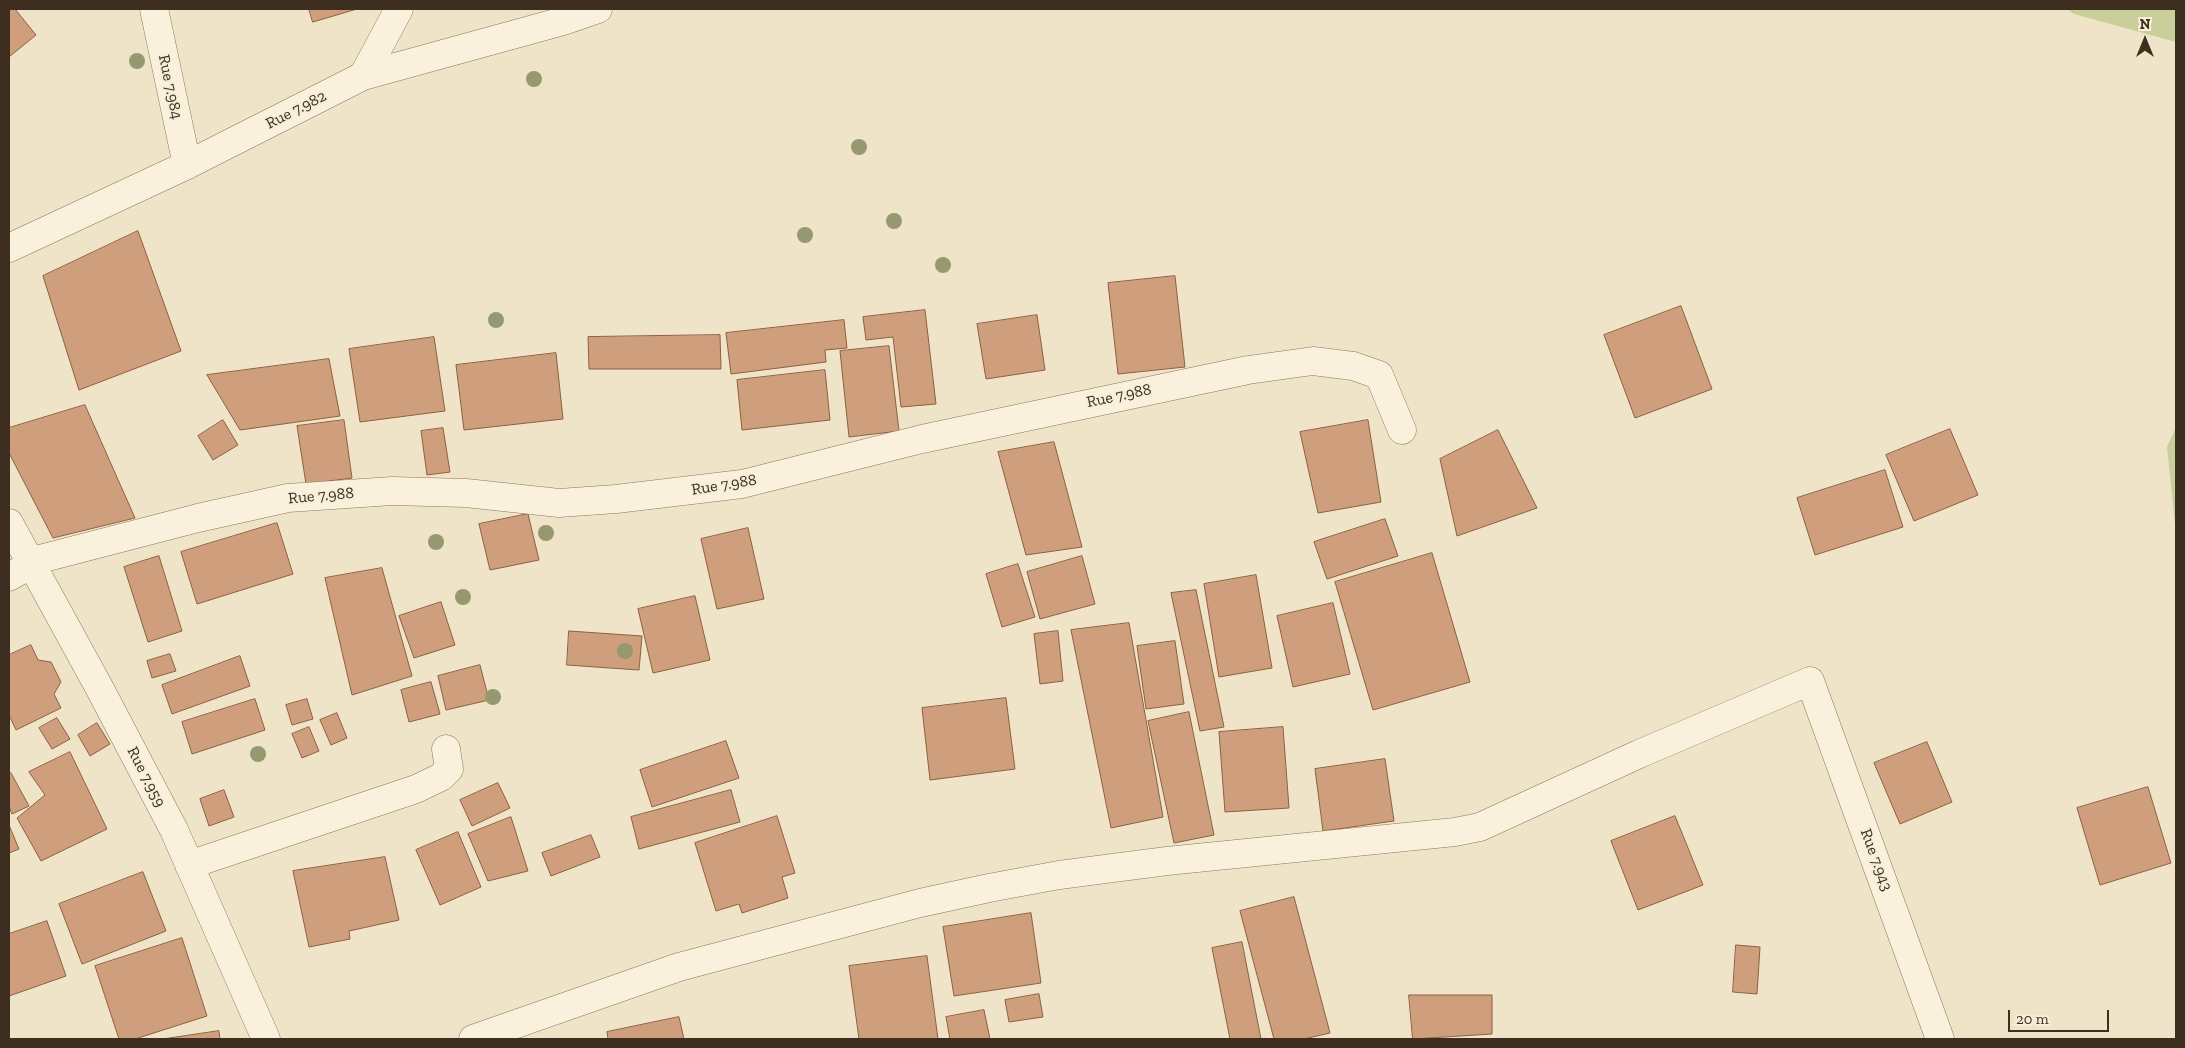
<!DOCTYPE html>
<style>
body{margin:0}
#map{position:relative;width:2185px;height:1048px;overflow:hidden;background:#f0e4c8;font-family:"Zilla Slab",serif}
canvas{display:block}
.frame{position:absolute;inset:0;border:10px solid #3d2e20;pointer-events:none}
.north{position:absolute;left:2120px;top:15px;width:50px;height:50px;-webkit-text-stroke:4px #f7eed8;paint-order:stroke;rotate:0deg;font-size:14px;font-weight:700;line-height:20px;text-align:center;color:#3d2e20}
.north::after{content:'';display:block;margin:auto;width:18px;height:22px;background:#3d2e20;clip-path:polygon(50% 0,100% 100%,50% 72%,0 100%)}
.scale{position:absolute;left:2008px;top:1010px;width:101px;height:22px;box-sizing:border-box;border:2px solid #3d2e20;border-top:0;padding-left:6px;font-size:15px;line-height:18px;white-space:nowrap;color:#3d2e20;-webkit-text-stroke:4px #f7eed8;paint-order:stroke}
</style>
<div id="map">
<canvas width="2185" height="1048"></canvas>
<div class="frame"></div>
<div class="north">N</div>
<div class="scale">20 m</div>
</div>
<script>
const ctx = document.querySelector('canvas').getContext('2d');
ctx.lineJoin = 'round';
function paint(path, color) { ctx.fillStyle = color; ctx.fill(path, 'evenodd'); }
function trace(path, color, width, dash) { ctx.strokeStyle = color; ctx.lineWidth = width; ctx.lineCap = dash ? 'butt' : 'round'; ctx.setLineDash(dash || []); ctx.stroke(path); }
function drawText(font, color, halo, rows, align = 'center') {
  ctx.font = font + ' "Zilla Slab",serif'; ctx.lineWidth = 4; ctx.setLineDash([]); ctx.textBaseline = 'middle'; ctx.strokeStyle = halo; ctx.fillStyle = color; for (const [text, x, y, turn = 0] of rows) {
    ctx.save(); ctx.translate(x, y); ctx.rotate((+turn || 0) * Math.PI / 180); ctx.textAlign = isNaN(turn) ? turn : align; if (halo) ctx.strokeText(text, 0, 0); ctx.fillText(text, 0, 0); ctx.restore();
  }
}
paint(new Path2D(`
 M2067 9H2176V42L2074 14Z
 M2176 427V535L2167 447Z`), '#c9cf9b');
const building = new Path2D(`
 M9 9H15L36 35 9 57Z
 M309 9H357L313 22Z
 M138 231 181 351 79 390 43 276Z
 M1175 276 1185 367 1118 374 1108 283Z
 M1681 306 1712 389 1635 418 1604 335Z
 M925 310 936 404 901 407 893 337 866 340 863 317Z
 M1037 315 1045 370 986 379 977 324Z
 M844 320 847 348 825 350 826 362 731 374 726 333Z
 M720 335 721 369H589L588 337Z
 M434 337 445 411 360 422 349 349Z
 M889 346 899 431 849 437 840 351Z
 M556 353 563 419 464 430 456 365Z
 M329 359 340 416 240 430 207 375Z
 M825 370 830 420 742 430 737 380Z
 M85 405 135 518 53 538 9 453V428Z
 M223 420 238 445 213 460 198 436Z
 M344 420 352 478 306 484 297 426Z
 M1368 420 1381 502 1318 513 1300 432Z
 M443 428 450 472 427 475 421 431Z
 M1950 429 1978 495 1914 521 1886 455Z
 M1498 430 1537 508 1457 536 1440 459Z
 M1054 442 1082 547 1026 555 998 452Z
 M1885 470 1903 527 1815 555 1797 498Z
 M528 514 539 560 490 570 479 524Z
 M1385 519 1398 556 1327 579 1314 542Z
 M277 523 293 574 197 604 181 552Z
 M748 528 764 599 717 609 701 539Z
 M1432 553 1470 682 1373 710 1335 582Z
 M159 556 182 631 148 642 124 567Z
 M1082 556 1095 604 1040 619 1027 572Z
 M1018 564 1035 617 1002 627 986 574Z
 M382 568 412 676 352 695 325 578Z
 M1256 575 1272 668 1219 677 1204 584Z
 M1196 590 1224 727 1200 731 1171 593Z
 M695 596 710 660 653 673 638 609Z
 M441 602 455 645 414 658 399 616Z
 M1333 603 1350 674 1293 687 1277 616Z
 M1129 623 1163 817 1111 828 1071 630Z
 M569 631 642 636 639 670 567 665Z
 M1058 631 1063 681 1040 684 1034 634Z
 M1175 641 1184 704 1146 709 1137 646Z
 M31 645 38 660 51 662 61 682 54 694 61 708 16 730 9 715V655Z
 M170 654 176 671 152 678 147 661Z
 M240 656 250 686 172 714 162 685Z
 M480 665 489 700 446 710 438 676Z
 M431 682 440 714 409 722 401 690Z
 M1006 698 1015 769 930 780 922 708Z
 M255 699 265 730 192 754 182 722Z
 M307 699 313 719 292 725 286 705Z
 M1189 712 1214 835 1174 843 1148 721Z
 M337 713 347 738 331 745 320 720Z
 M57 718 70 739 52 749 39 728Z
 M97 723 110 744 90 756 78 735Z
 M309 727 319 751 302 758 292 734Z
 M1283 727 1289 808 1225 812 1219 732Z
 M726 741 739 778 652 807 640 770Z
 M1927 742 1952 802 1900 824 1874 763Z
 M70 752 107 829 41 861 17 818 45 795 29 772Z
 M1385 759 1394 821 1323 831 1315 769Z
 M11 773 29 806 12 814 9 807V774Z
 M498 783 510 808 472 826 460 800Z
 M2148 787 2171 863 2100 885 2077 808Z
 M224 790 234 817 209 826 200 799Z
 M731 790 740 822 639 849 631 817Z
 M777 816 795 873 782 877 788 898 742 913 739 904 716 911 695 843Z
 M1675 816 1703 885 1638 910 1611 841Z
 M511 817 528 871 488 881 468 834Z
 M9 825 19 849 9 853Z
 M458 832 481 887 440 905 416 850Z
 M591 835 600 857 551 876 542 853Z
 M385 857 399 920 349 931 350 939 309 947 293 871Z
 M143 872 166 931 82 964 59 904Z
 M1294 897 1330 1033 1304 1039H1274L1240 911Z
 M1031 913 1041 983 954 996 943 927Z
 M47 921 66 976 9 996V934Z
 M182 938 207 1016 135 1039H119L95 966Z
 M1242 942 1261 1039H1230L1212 948Z
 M1736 945 1760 947 1757 994 1733 992Z
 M927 956 938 1039H859L849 966Z
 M1039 994 1043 1017 1009 1022 1005 1000Z
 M1409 995H1492V1034L1413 1039Z
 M984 1010 990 1039H950L946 1017Z
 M679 1017 684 1039H608L607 1032Z
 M219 1031 220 1039H163Z`);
paint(building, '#cf9f7d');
trace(building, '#8d5f41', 1);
const minor = new Path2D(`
 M154 9 187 165
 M363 76 399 9
 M9 248 187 165 363 76 563 21 598 9
 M9 523 100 689 174 830 266 1039
 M9 577 40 559 198 518 288 498 392 491 466 493 559 503 616 499 742 484 922 439 1248 370 1313 361 1353 366 1379 375 1402 430
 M189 865 416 789 441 777 449 769 446 749
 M473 1039 679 967 920 903 989 888 1059 875 1167 861 1455 832 1480 827 1639 754 1810 681 1940 1039`);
trace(minor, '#8d765c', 29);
trace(minor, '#faf1dc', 28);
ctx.fillStyle = '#96986f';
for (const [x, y] of [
 [137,61],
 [534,79],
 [859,147],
 [894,221],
 [805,235],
 [943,265],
 [496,320],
 [546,533],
 [436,542],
 [463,597],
 [625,651],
 [493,697],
 [258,754]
]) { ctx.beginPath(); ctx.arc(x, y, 8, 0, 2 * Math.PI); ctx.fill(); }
drawText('16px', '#3d2e20', '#f7eed8', [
 ["Rue 7.984",170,87,78],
 ["Rue 7.982",296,110,-27],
 ["Rue 7.988",1119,396,-12],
 ["Rue 7.988",724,485,-9],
 ["Rue 7.988",321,496,-5],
 ["Rue 7.959",146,777,63],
 ["Rue 7.943",1876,860,70]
]);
</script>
